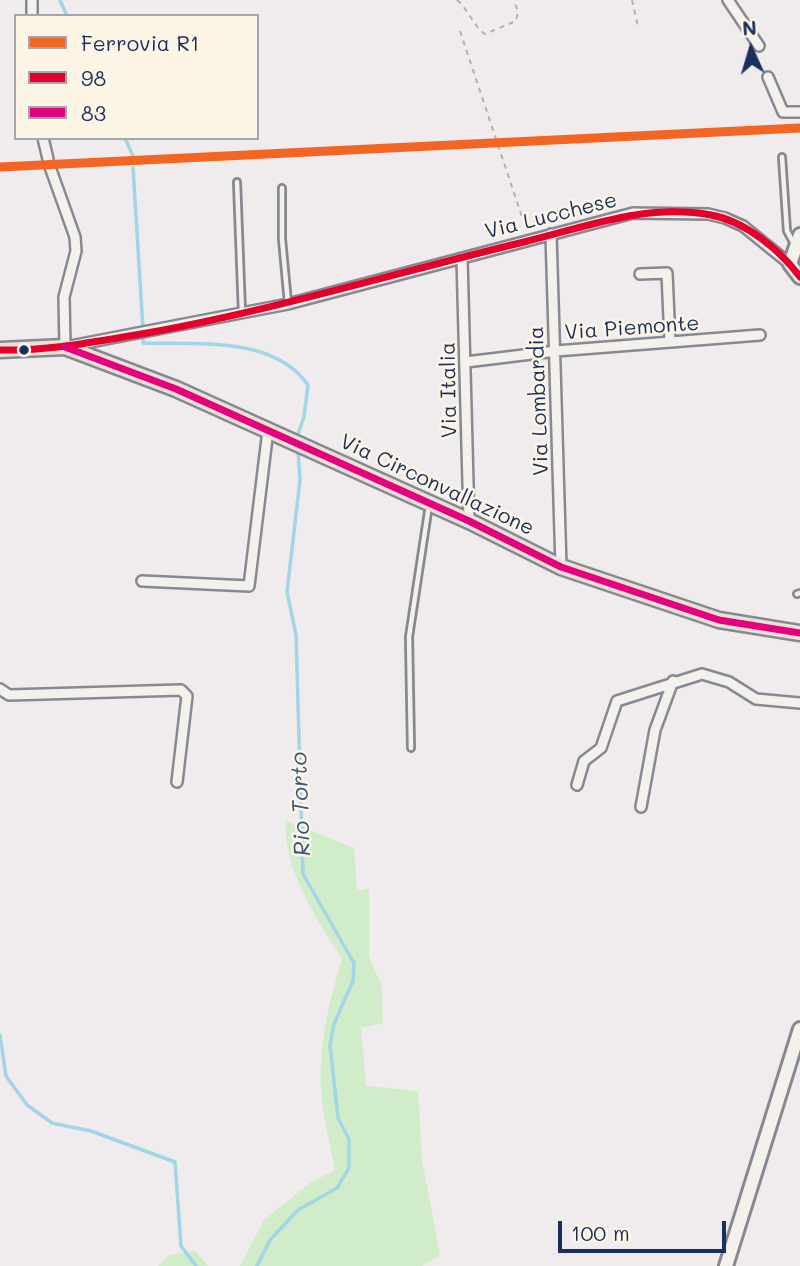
<!DOCTYPE html>
<style>
body{margin:0}
#map{position:relative;width:800px;height:1266px;overflow:hidden;background:#f0ebec;font-family:Mali,sans-serif}
canvas{display:block}
.legend{position:absolute;left:14px;top:14px;width:245px;height:126px;box-sizing:border-box;background:#fcf5e5;border:2px solid #a2a6af;margin:0;padding:9px 12px;list-style:none;font-size:21px;color:#1b2f5e}
.legend li{display:flex;align-items:center;gap:14px;height:35px}
.legend b{width:35px;border:2px solid #a2a6af}
.north{position:absolute;left:716px;top:14px;width:70px;height:70px;-webkit-text-stroke:5px #fcf5e5;paint-order:stroke;rotate:356deg;font-size:19px;font-weight:700;line-height:28px;text-align:center;color:#1b2f5e}
.north::after{content:'';display:block;margin:auto;width:24px;height:32px;background:#1b2f5e;clip-path:polygon(50% 0,100% 100%,50% 72%,0 100%)}
.scale{position:absolute;left:558px;top:1221px;width:168px;height:32px;box-sizing:border-box;border:4px solid #1b2f5e;border-top:0;padding-left:9px;font-size:21px;line-height:24px;white-space:nowrap;color:#1b2f5e;-webkit-text-stroke:5px #fcf5e5;paint-order:stroke}
</style>
<div id="map">
<canvas width="800" height="1266"></canvas>
<ul class="legend">
<li><b style="height:9px;background:#f26522"></b>Ferrovia R1</li>
<li><b style="height:9px;background:#e4002b"></b>98</li>
<li><b style="height:9px;background:#e5007d"></b>83</li>
</ul>
<div class="north">N</div>
<div class="scale">100 m</div>
</div>
<script>
const ctx = document.querySelector('canvas').getContext('2d');
ctx.lineJoin = 'round';
function paint(path, color) { ctx.fillStyle = color; ctx.fill(path, 'evenodd'); }
function trace(path, color, width, dash) { ctx.strokeStyle = color; ctx.lineWidth = width; ctx.lineCap = dash ? 'butt' : 'round'; ctx.setLineDash(dash || []); ctx.stroke(path); }
function drawText(font, color, halo, rows, align = 'center') {
  ctx.font = font + ' Mali,sans-serif'; ctx.lineWidth = 5; ctx.setLineDash([]); ctx.textBaseline = 'middle'; ctx.strokeStyle = halo; ctx.fillStyle = color; for (const [text, x, y, turn = 0] of rows) {
    ctx.save(); ctx.translate(x, y); ctx.rotate((+turn || 0) * Math.PI / 180); ctx.textAlign = isNaN(turn) ? turn : align; if (halo) ctx.strokeText(text, 0, 0); ctx.fillText(text, 0, 0); ctx.restore();
  }
}
paint(new Path2D(`
 M285 820 354 848 357 891 369 888V956L382 987 383 1023 361 1028 366 1086 418 1091 422 1160 440 1255 422 1266H240L264 1220 310 1183 335 1170C330 1143 322 1115 321 1089 319 1044 329 1001 342 959 315 916 285 873 285 820Z
 M195 1251 208 1266H158L169 1255Z`), '#d1ecc9');
trace(new Path2D(`
 M60 0 67 16
 M125 138 133 156
 M133 168 143 329
 M143 336V343C196 345 273 335 308 385L304 417 298 434
 M0 1035 6 1076 27 1105 52 1123 91 1131 175 1162 181 1246 196 1266
 M257 1266 270 1240 298 1210 337 1188 349 1168V1139L338 1118 330 1045 334 1024 353 981 354 963 303 874 296 635 287 592 300 480 298 450`), '#a2d5e5', 3.5);
const lane = new Path2D(`
 M782 157 787 231 794 244
 M237 182 242 313
 M282 188V239L288 303
 M797 594 800 593
 M411 748 409 637 429 505`);
const street = new Path2D(`
 M32 0V16
 M728 0 759 46
 M768 77 783 112H800
 M43 138 48 159
 M50 167 75 237 76 251 64 297 65 347 288 304 633 213 708 214 725 218 743 226 790 264
 M551 234 561 567
 M462 258 469 521
 M640 274 667 273 670 342
 M466 362 556 351 760 335
 M142 581 249 586 268 430
 M0 689 9 695 181 690 187 696 177 782
 M577 785 584 761 601 748 617 701 702 674 729 682 756 699 800 703
 M641 807 655 730 673 681`);
const secondary = new Path2D(`
 M800 235 790 264 800 277
 M726 1266 800 1029`);
const primary = new Path2D(`
 M0 350 65 347 176 389 469 521 561 567 719 620 800 633`);
trace(lane, '#878992', 10);
trace(street, '#878992', 14);
trace(secondary, '#878992', 18);
trace(primary, '#878992', 19);
trace(new Path2D(`
 M457 0C469 10 473 26 485 34L516 21 518 12 514 0
 M632 0 638 27
 M460 31 526 229`), '#b1b2b5', 2, [5, 5]);
trace(lane, '#f4f1ec', 4.5);
trace(street, '#f4f1ec', 9);
trace(secondary, '#f4f1ec', 12);
trace(primary, '#e9e3d5', 14);
trace(new Path2D(`
 M708 132 800 128`), '#b1b2b5', 3.5, [10, 5]);
trace(new Path2D(`
 M0 350C50 351 98 341 147 333 275 310 398 272 524 242 586 227 645 203 711 215 745 221 780 250 800 277`), '#e4002b', 7);
trace(new Path2D(`
 M65 347 176 389 469 521 561 567 719 620 800 633`), '#e5007d', 7);
trace(new Path2D(`
 M0 167 800 128`), '#f26522', 9);
for (const [x, y, r, color] of [
 [24,350,6,"#1b2f5e"]
]) { const dot = new Path2D(); dot.arc(x, y, r, 0, 2 * Math.PI); ctx.fillStyle = color; ctx.fill(dot); trace(dot, '#fcf5e5', 2.5); }
drawText('21px', '#1b2f5e', '#fcf5e5', [
 ["Via Lucchese",551,216,-14],
 ["Via Piemonte",632,328,-4],
 ["Via Italia",449,390,-91],
 ["Via Lombardia",539,401,-92],
 ["Via Circonvallazione",437,485,25]
]);
drawText('italic 23px', '#34567f', '#fcf5e5', [
 ["Rio Torto",301,804,-92]
]);
</script>
